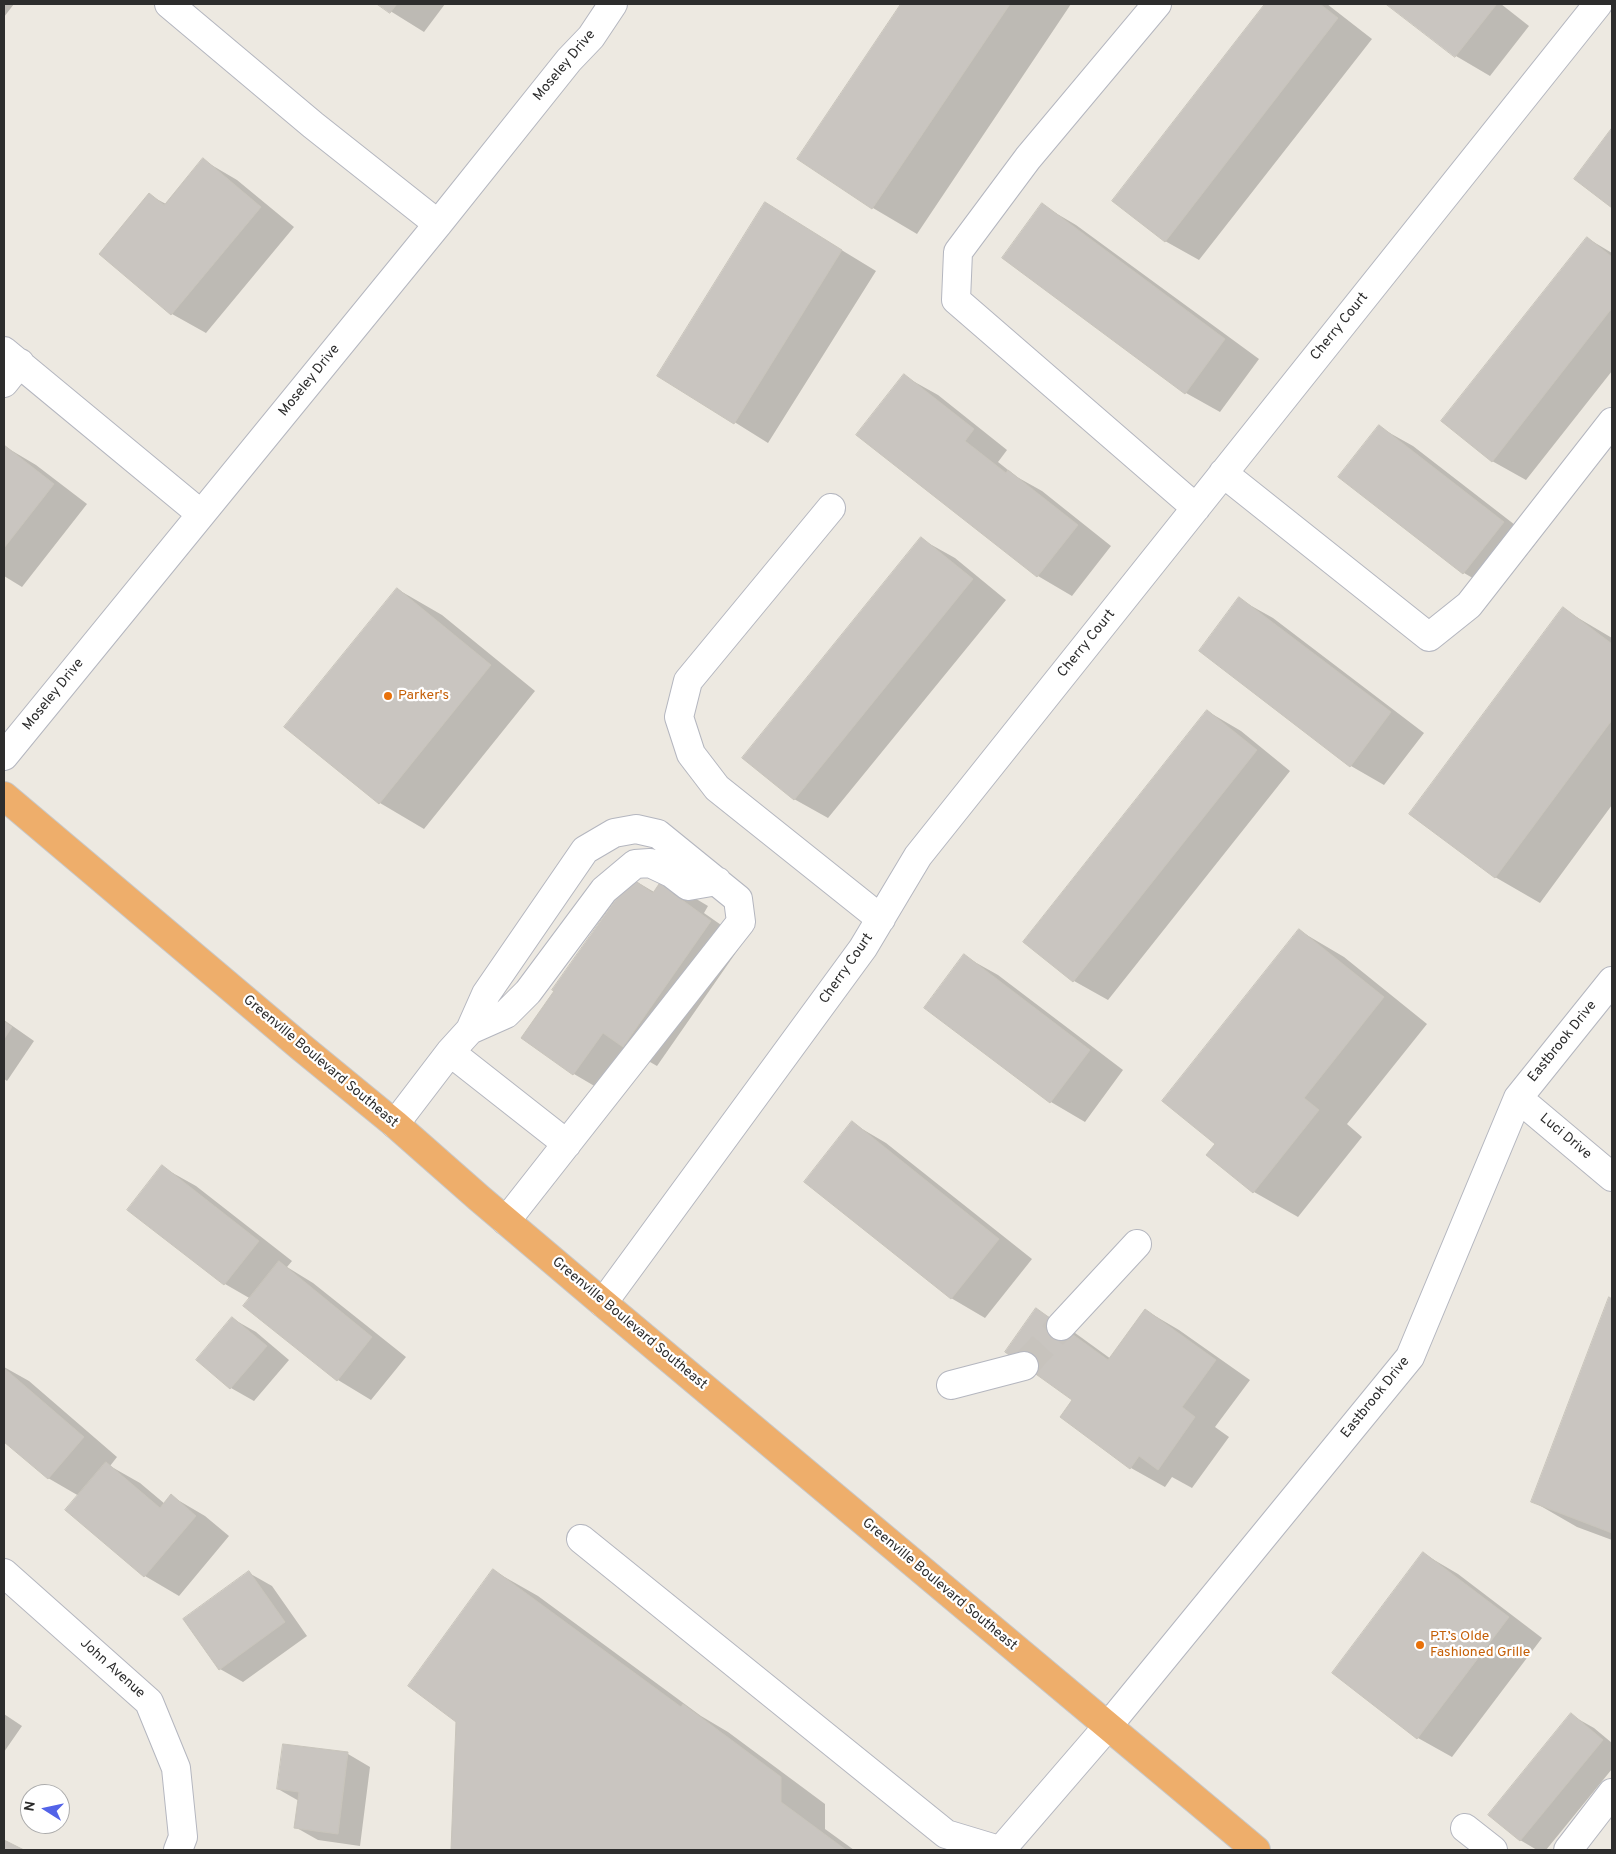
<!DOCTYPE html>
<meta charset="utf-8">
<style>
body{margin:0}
#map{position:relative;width:1616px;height:1854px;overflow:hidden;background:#ede9e1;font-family:Overpass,sans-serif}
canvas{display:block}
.frame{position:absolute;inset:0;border:5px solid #2d2d2d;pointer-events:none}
.north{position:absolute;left:20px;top:1784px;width:50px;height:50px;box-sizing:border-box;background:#fff;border:1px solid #ababab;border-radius:50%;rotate:280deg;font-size:14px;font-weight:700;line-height:20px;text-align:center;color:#2d2d2d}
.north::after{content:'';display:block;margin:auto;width:18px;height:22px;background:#5363e8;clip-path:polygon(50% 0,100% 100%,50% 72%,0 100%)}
</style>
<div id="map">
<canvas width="1616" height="1854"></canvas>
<div class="frame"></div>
<div class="north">N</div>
</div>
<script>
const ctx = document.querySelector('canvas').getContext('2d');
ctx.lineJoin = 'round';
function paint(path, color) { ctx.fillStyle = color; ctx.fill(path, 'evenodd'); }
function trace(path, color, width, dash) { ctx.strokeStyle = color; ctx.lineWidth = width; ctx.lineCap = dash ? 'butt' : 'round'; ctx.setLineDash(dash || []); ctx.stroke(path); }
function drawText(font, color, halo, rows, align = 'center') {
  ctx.font = font + ' Overpass,sans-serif'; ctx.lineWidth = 4.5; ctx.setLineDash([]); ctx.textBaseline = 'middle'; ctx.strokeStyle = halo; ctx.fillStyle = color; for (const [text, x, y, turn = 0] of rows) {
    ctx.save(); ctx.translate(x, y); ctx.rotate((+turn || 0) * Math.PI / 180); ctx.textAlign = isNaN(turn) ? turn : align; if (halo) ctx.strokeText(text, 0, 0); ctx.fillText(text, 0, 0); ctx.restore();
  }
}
paint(new Path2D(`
 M4 4H14L4 17Z
 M379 4H445L424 32Z
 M903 4H1071L917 234 873 208 799 158Z
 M1267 4H1327L1372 39 1199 260 1165 241 1114 200Z
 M1388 4H1501L1529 26 1490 76 1456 56Z
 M1612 131V206L1576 178Z
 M203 160 237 180 294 227 206 333 172 314 149 195 166 204Z
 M766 204 876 271 768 443 659 375Z
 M1042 205 1076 225 1259 359 1220 412 1186 393 1003 258Z
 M1587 238 1612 253V371L1526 480 1492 461Z
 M904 376 938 395 1007 450 998 462 1017 477 1042 491 1111 546 1072 596 1038 576 858 435Z
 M1379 427 1413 446 1537 542 1497 592 1464 573Z
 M4 446 36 465 87 504 22 587 4 576Z
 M921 539 955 558 1006 600 828 818 794 799Z
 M397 589 442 615 535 691 424 829 380 803 286 727Z
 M1239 599 1273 618 1424 733 1384 785 1351 766Z
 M1563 609 1612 638V805L1540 903 1495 877Z
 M1207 711 1241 731 1290 771 1108 1000 1074 981 1024 941Z
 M632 879 654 892 663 879 708 906 704 913 744 941 657 1066 636 1054 608 1094 574 1074 523 1038Z
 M1300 931 1344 957 1427 1024 1347 1124 1362 1137 1298 1217 1254 1192 1208 1154 1216 1144Z
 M964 956 998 975 1123 1070 1085 1122 1051 1102 925 1007Z
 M4 1020 34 1041 7 1081 4 1079Z
 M852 1123 886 1143 1032 1259 985 1318 951 1298Z
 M162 1167 196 1186 292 1261 287 1267 313 1283 406 1357 371 1400 338 1380 245 1306 251 1299 225 1284 129 1210Z
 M1609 1299 1612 1300V1540L1577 1527 1532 1501Z
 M1037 1310 1071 1330 1111 1359 1145 1310 1179 1330 1250 1380 1215 1427 1229 1437 1192 1488 1172 1477 1165 1487 1131 1468 1061 1417 1073 1400Z
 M233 1319 256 1332 289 1360 254 1401 231 1388Z
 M4 1367 29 1381 117 1457 110 1466 140 1483 165 1504 171 1496 205 1516 229 1536 179 1596 145 1576 67 1510 79 1496 48 1478 4 1440Z
 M1424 1554 1458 1574 1542 1638 1452 1757 1418 1738Z
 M494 1571 538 1596 701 1716 728 1732 825 1804V1829L854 1850H453L457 1721Z
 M249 1573 272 1586 307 1636 243 1682 220 1669Z
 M4 1714 22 1726 4 1752Z
 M1571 1715 1594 1728 1612 1743V1769L1546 1850H1537L1520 1840Z
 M348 1754 370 1767 360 1846 318 1840 295 1827 299 1801 278 1789Z`), '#0003');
const building = new Path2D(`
 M377 4H397L390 13Z
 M901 4H1010L872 209 797 159Z
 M1265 4H1320L1338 18 1165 242 1112 201Z
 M1386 4H1494L1496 5 1455 57Z
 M1612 128V208L1574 179Z
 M203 158 261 207 171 315 99 254 149 193 164 205Z
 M765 202 842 250 734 424 657 376Z
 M1042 203 1225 339 1185 394 1002 258Z
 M1587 237 1612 257V308L1492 462 1441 421Z
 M904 374 974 429 965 441 1006 473 1008 470 1078 525 1037 577 856 435Z
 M1379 425 1504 522 1463 574 1338 477Z
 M4 445 54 484 4 548Z
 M921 537 973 579 794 800 742 758Z
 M397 588 491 665 379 804 284 727Z
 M1239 597 1391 712 1350 767 1199 651Z
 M1563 607 1612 644V720L1495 878 1409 814Z
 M1207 710 1257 750 1073 982 1023 942Z
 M631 878 653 893 663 878 675 886 671 892 711 921 623 1047 603 1033 573 1075 521 1038 554 991 552 990Z
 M1299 929 1384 997 1304 1098 1319 1110 1253 1193 1206 1155 1215 1144 1162 1101Z
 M964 954 1090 1050 1050 1103 924 1008Z
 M4 1021 12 1027 4 1039Z
 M852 1121 999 1239 951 1299 804 1182Z
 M162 1165 259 1241 224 1285 127 1210Z
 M279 1261 372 1337 337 1381 243 1306Z
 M1609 1297 1612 1299V1533L1531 1502Z
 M1036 1308 1108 1360 1145 1309 1216 1360 1182 1407 1195 1417 1158 1470 1139 1456 1130 1469 1060 1417 1072 1400 1005 1352Z
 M232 1317 267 1346 230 1389 196 1360Z
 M4 1368 84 1437 48 1479 4 1442Z
 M106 1462 160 1508 171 1494 196 1516 144 1577 65 1510Z
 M1423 1552 1509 1617 1417 1739 1332 1673Z
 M493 1569 681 1707 683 1704 781 1777V1802L846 1850H451L456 1722 408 1686Z
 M249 1571 285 1622 219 1670 183 1619Z
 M1571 1713 1603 1740 1520 1841 1488 1815Z
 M283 1744 348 1752 338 1834 294 1828 299 1792 277 1789Z
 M4 1840 24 1850H4Z`);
paint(building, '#c9c5c0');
trace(building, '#c8c4bb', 1);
trace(new Path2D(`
 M1024 1366 1061 1326`), '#c7c3bd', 28, [28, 14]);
const minor = new Path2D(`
 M169 4 313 125 438 224
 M1157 4 1028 158 958 252 956 300 1196 508
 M4 351 201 514
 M4 383 20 363
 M1223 473 1429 637 1469 605 1612 422
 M831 508 688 681 679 717 691 754 717 788 881 919
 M4 756 438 224 569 60 591 37 613 4
 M470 1030 506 1014 528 992 604 890 635 864 650 863 671 873 688 886 717 881
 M450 1052 567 1144
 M1518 1098 1612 1177
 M395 1124 450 1052 470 1030 486 994 585 850 614 833 636 829 658 834 738 899 741 922 506 1221
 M603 1303 863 948 918 856 1598 4
 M1061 1326 1137 1244
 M951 1385 1024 1366
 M581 1539 946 1834 999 1850
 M4 1573 149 1702 176 1768 183 1837 178 1850
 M1465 1828 1493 1850
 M1001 1850 1108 1726 1410 1357 1518 1098 1612 981
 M1568 1850 1612 1793`);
const highway = new Path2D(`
 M4 796 301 1047 395 1124 479 1198 603 1303 1256 1850`);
trace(minor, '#b4b6bf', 30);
trace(highway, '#c8c8c8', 30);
trace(minor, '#fff', 28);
trace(highway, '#eeae6b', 28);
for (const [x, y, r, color] of [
 [388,696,5,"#e8710a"],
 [1420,1645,5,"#e8710a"]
]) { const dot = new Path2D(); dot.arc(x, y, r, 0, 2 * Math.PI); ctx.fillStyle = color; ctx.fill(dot); trace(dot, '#fff', 2); }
drawText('14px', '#2d2d2d', '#fff', [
 ["Moseley Drive",565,66,-50],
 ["Cherry Court",1340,327,-51],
 ["Moseley Drive",310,381,-51],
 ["Cherry Court",1087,644,-51],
 ["Moseley Drive",54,695,-51],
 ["Cherry Court",847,969,-55],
 ["Eastbrook Drive",1563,1042,-51],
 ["Greenville Boulevard Southeast",320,1062,40],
 ["Luci Drive",1565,1137,40],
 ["Greenville Boulevard Southeast",629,1324,40],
 ["Eastbrook Drive",1376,1398,-51],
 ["Greenville Boulevard Southeast",939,1585,40],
 ["John Avenue",112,1669,42]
]);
drawText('14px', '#c56008', '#fff', [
 ["Parker's",398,696],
 ["P.T.’s Olde",1430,1637],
 ["Fashioned Grille",1430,1653]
], 'left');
</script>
